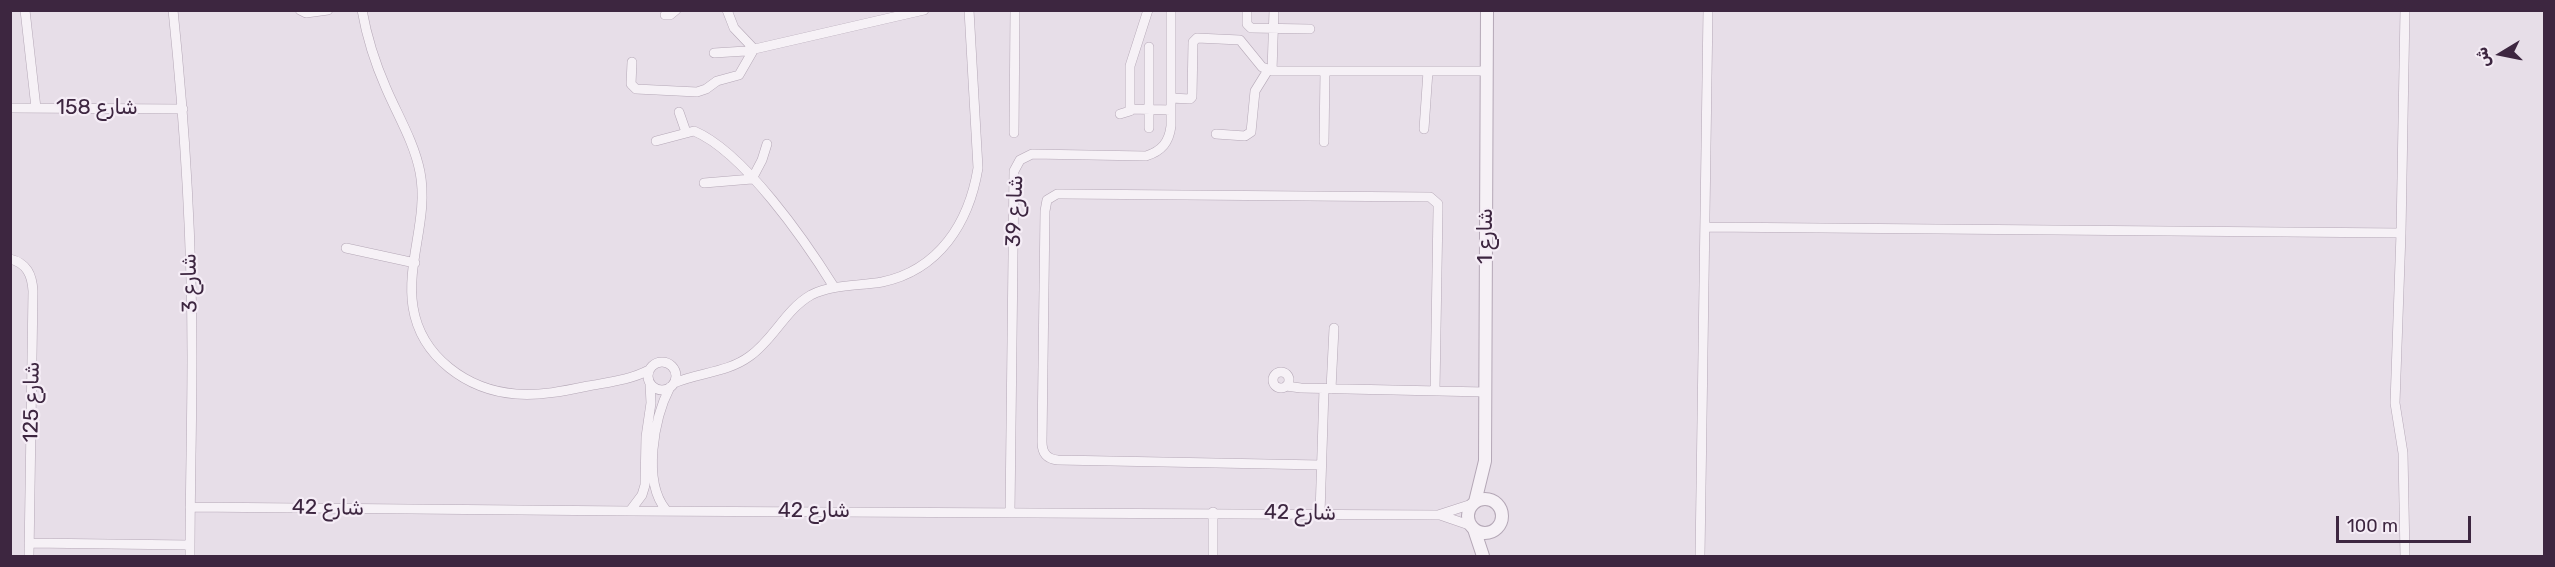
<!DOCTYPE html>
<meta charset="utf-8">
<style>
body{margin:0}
#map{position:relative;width:2555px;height:567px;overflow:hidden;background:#e7dee8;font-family:Rubik,Vazirmatn,sans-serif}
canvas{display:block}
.frame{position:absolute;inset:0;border:12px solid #3d2640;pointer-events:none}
.north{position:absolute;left:2471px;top:24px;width:60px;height:60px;-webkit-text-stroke:4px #f5edf6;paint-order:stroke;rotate:260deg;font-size:16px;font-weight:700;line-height:24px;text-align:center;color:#3d2640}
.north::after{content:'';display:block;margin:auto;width:21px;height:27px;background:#3d2640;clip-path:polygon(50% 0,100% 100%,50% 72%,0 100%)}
.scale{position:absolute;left:2336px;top:516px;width:135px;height:27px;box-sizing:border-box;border:3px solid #3d2640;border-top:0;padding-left:8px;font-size:18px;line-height:21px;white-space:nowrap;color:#3d2640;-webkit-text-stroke:4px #f5edf6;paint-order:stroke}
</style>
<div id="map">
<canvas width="2555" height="567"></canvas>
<div class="frame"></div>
<div class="north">ش</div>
<div class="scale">100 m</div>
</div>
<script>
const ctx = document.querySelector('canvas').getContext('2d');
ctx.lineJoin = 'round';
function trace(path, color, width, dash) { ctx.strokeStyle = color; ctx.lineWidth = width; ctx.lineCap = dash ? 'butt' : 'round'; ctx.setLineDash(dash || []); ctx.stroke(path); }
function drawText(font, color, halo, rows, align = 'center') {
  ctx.font = font + ' Rubik,Vazirmatn,sans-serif'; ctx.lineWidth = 4.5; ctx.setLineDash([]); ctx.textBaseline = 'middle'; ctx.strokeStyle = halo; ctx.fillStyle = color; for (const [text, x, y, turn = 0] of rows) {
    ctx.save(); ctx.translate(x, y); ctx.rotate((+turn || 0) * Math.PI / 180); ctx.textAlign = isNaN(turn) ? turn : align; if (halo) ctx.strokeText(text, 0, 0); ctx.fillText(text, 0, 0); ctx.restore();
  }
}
const minor = new Path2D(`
 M25 10 36 108
 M173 10C185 125 192 241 192 356 192 423 190 490 190 556
 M300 10 306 13 328 10
 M362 10C367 38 375 63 386 88 398 116 414 142 420 172 429 218 406 262 413 307 421 357 467 390 516 394 540 396 564 391 588 386 609 382 630 380 649 370
 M1247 10V24L1251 28 1310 29
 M2405 10 2401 233 2395 403 2403 453 2405 556
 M665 15H670L676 10
 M714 53 746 51 924 10
 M632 62 631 84 636 89 697 92 706 89 717 81 739 75 754 49 734 28 727 10
 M1272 71 1274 10
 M1171 98 1190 99 1192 97 1193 42 1197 38 1240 40 1262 67 1272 71H1487
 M10 108 183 109
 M1130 109 1171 110
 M679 112 686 132
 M1120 114 1130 111V66L1148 10
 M1149 128V47
 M1424 129 1428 71
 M1014 133 1015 10
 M1216 134 1245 136 1251 132 1255 91 1268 70
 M656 141 694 131C744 152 806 242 834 287
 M1324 142 1325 71
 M704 183 752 179 762 160 767 144
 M1706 227 2401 233
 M346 248 415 263
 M10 259C27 263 32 275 33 291L29 556
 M648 376a14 14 0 1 1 28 0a14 14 0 1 1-28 0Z
 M1273 380a8 8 0 1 1 16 0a8 8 0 1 1-16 0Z
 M674 383C700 372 727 373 750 356 774 339 785 310 811 295 833 284 859 286 882 282 939 270 969 223 978 168L969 10
 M1286 386 1301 388 1485 392
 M1331 389 1334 328
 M1321 465 1058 460C1047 459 1042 453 1042 442L1045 211 1047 200 1057 194H1062L1430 197 1438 204V210L1435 391
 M190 507 630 511 1438 515 1472 504
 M666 510C642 481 654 418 670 387
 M630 511 642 495 645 485 646 437 651 403 650 384
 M1010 512 1014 171 1020 160 1032 154 1146 156C1162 151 1169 142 1171 126V10
 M1320 514 1324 389
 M1440 515 1472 526
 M29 543 190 545
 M1213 556V512
 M1700 556 1708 10`);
const tertiary = new Path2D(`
 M1468 516a17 17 0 1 1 34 0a17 17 0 1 1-34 0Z
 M1475 502 1485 461 1487 10
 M1474 529 1483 556`);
trace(minor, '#b4a7b6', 10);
trace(tertiary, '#b4a7b6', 14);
trace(minor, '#f6f1f6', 9);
trace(tertiary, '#f6f1f6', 12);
drawText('21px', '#3d2640', '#f5edf6', [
 ["شارع 158",97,108],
 ["شارع 39",1015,211,-88],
 ["شارع 1",1486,236,-90],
 ["شارع 3",190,283,-91],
 ["شارع 125",32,402,-89],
 ["شارع 42",328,508,1],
 ["شارع 42",814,511],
 ["شارع 42",1300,513,1]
]);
</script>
